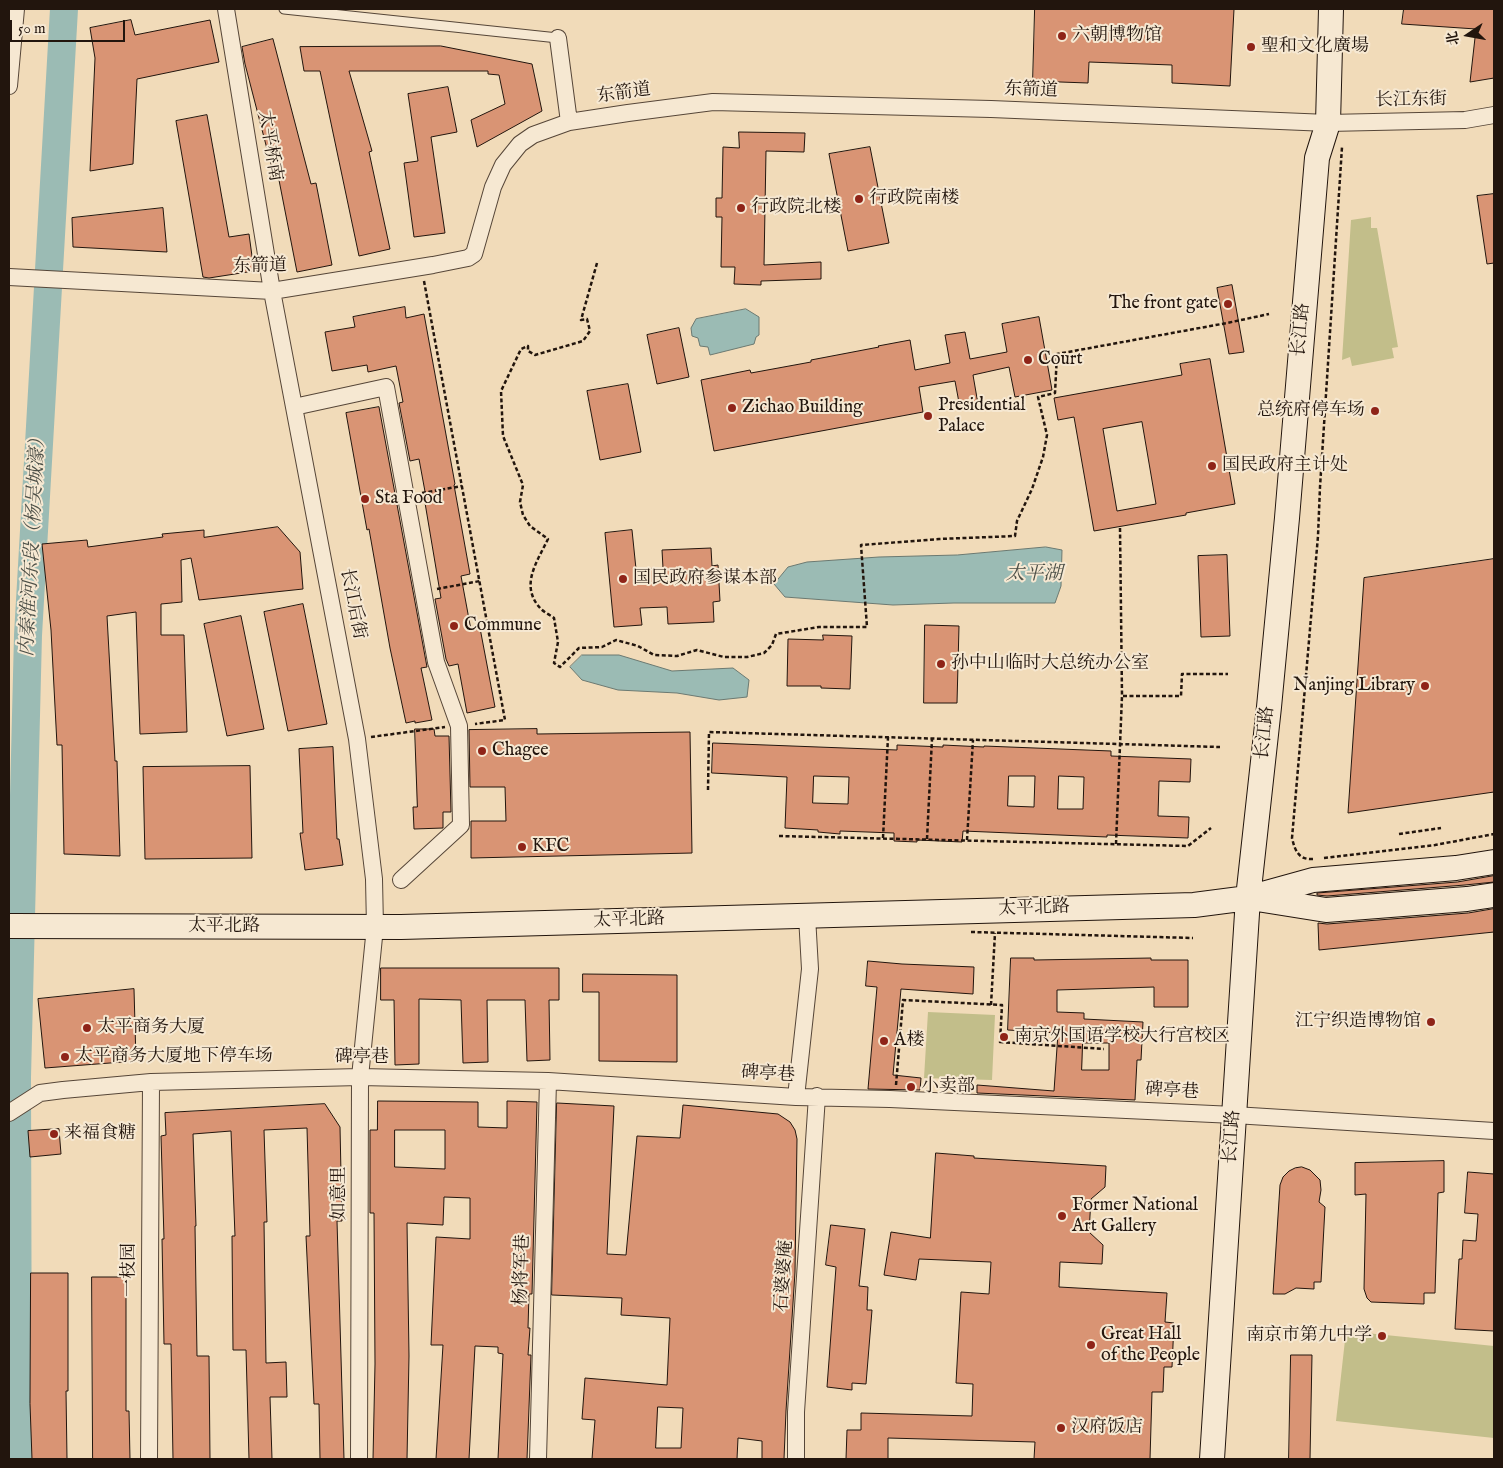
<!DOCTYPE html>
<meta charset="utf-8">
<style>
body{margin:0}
#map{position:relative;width:1503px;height:1468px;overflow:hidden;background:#f1dbb9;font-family:"IM FELL English","Noto Serif SC",serif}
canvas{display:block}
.frame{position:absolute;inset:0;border:10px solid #22150d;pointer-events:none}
.north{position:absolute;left:1443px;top:10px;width:50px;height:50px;-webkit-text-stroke:4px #f6e8d2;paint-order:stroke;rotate:258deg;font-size:14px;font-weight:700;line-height:20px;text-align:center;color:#22150d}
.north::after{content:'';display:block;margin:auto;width:18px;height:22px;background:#22150d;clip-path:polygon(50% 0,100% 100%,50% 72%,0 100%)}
.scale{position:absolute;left:10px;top:20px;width:115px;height:22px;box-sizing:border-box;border:2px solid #22150d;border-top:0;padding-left:6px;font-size:15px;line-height:18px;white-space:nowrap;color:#22150d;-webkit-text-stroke:4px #f6e8d2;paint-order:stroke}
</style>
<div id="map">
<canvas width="1503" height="1468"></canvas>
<div class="frame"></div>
<div class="north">北</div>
<div class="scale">50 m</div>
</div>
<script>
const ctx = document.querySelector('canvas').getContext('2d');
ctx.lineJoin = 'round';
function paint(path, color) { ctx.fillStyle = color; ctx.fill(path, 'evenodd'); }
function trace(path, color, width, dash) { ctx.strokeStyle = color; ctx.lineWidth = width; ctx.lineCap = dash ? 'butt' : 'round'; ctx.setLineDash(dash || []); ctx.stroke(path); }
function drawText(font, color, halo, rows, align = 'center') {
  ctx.font = font + ' "IM FELL English","Noto Serif SC",serif'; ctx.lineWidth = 4; ctx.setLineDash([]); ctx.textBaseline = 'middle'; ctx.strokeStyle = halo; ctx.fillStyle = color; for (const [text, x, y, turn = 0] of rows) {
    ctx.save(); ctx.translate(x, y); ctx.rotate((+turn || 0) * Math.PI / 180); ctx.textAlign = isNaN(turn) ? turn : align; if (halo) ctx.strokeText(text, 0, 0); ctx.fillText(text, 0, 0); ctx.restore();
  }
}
paint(new Path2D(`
 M1371 217V228H1377L1398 347 1392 348 1394 358 1352 366 1350 357 1342 360 1351 220Z
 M928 1012 995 1015 992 1080 924 1078Z
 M1346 1331 1494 1346V1438L1336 1421Z`), '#c2be8a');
const water = new Path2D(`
 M746 309 759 317V335L756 337 754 344 710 355 708 347 700 346 698 338 692 336 691 328 696 319Z
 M1046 547 1062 550 1061 586 1055 603H954L893 605 785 597 774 584 788 567 807 562 879 557 957 555Z
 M582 655H619L672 671 733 668 749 680 747 697 719 700 677 693 618 690 582 680 570 667Z`);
paint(water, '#9bbbb4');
trace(water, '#6b7971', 1);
trace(new Path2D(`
 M18 1459 17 1077 28 635 64 9`), '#9bbbb4', 28);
const building = new Path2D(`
 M1035 9H1234L1230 86 1172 83V65L1089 62 1088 83 1033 81Z
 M1404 9H1494V78L1470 82 1476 29 1402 24Z
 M131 20 135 35 210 20 219 62 137 79 133 164 90 171 95 58 90 28Z
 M273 39 311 184 316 183 332 265 297 272 278 175 274 176 245 64 242 47Z
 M441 46 532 64 542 111 477 147 471 120 505 104 499 75 488 74V71H349L372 151 369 152 390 249 359 256 320 71H304L300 47Z
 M448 87 457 132 431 137 445 233 414 237 404 163 418 161 408 94Z
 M207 115 229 237 249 234 254 271 209 278 203 277 176 121Z
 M739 132 805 133 804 152 766 151 764 265 821 262V279L761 281V285L734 284 735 267H721L722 217H716V198H722L723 147 739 148Z
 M870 147 889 243 848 251 829 154Z
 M1494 194V263L1487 264 1477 196Z
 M163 208 167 252 73 247 72 218Z
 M1232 285 1244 352 1229 354 1217 288Z
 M405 307 406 318 424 314 455 484 454 485 470 574 461 576 471 630 480 628 495 707 467 713 458 664 449 666 446 659 435 599 441 598 424 497H426L419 459 410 461 399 403 403 402 396 366 368 372 367 365 332 371 325 332 355 327 353 317Z
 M1039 317 1052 390 1015 397 1009 367 973 375 978 404 960 408 955 381 919 387 923 412 714 451 701 380 750 370 751 373 811 362V360L879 347 878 346 910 340 915 370 950 363 945 335 965 332 970 359 1007 352 1002 324Z
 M679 328 689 377 657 384 647 335Z
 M1210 359 1235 504 1186 513V515L1094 531 1074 417 1058 420 1054 398 1182 375 1180 364ZM1142 422 1156 504 1117 511 1103 429Z
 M628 384 641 452 600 460 587 391Z
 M379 407 427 667 421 668 432 720 415 723V721L406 723 390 648 369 529 367 530 346 413Z
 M278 527 300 552 303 589 199 600 191 558 181 560 182 602 161 604V635H184L187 732 140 734 136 612 107 616 115 761H117L120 856 64 854 62 745H57L51 630 42 544 87 540 88 547 163 537 162 534 204 530V537Z
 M632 530 636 569 663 568 662 550 711 548 712 566 718 565 720 601 713 602 714 622 668 624 667 607 640 608 642 625 614 627 605 533Z
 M1227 555 1230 636 1201 637 1198 556Z
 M1494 559V792L1348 813 1364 578Z
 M303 604 327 724 288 731 264 612Z
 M241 616 264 729 227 736 204 624Z
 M925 625 959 626 957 703H924Z
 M823 635 852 636 850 689 821 688V686H787L788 639 823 640Z
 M415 729H434L435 736H449L451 812H443V828L414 829 413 807H417Z
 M537 729V734L690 732 692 853 471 858V821H506L505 787H470L469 730Z
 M713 743 897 750V745L943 747V745L984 747V746L1111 751V756L1191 759 1190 782 1159 781 1158 816 1189 817 1188 838 1107 835V837L963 831 962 842 917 840V842L894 841V833L840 831V834L818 832V830L785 828 787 777 712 773ZM814 776 849 777 848 804 813 803ZM1009 776H1035L1034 807 1008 806ZM1059 776 1084 777 1083 809H1058Z
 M333 747 337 839H339L343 865 305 870 300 833H303L299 749Z
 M250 766 252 858 145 859 143 767Z
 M1494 876V882L1465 885 1327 896 1317 895V893L1457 882Z
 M1494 909V932L1319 950 1318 923 1327 924 1468 913Z
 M1011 958H1034V960L1151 958V960H1188V1007H1154V987L1057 990V1012L1084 1013V1019L1143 1022 1141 1060H1137L1135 1100 977 1093V1085L1054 1091 1058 1033 1008 1030ZM1083 1043H1109V1070H1082Z
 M868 961 902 964 974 967 973 994 901 989 893 1075 921 1078 920 1090 868 1089 877 987 866 986Z
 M381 968H559V1000H549L550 1060 527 1061 525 1000H487L488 1062 463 1063 461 1000 419 999V1064L395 1065 394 1000H381Z
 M583 974 677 975V1062L599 1061V992H583Z
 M134 989 136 1061 45 1068 38 999Z
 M378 1101 478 1102V1127L507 1128V1101L537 1102 532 1294H529L528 1328H530L528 1355H531L527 1459H498L503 1354 498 1353V1347L475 1346 469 1459H436L443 1345H431L436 1237 470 1239V1198L444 1197 443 1225 407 1223 409 1356 407 1459H373L375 1364 374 1213H370V1130H377ZM395 1130H445V1169L395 1167Z
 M557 1103 614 1106 607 1254 626 1255 637 1136 680 1138 683 1105 778 1114 790 1122 795 1130 797 1139 795 1272 786 1411 784 1459H762V1441L738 1438 737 1459H592L595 1420 582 1419 585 1378 667 1385 670 1318 621 1315 622 1298 552 1295ZM658 1407 683 1408 681 1448H656Z
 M325 1104 340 1127 342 1221H337L344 1459H320L319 1404H314L306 1236H310L307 1128 264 1130 267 1222H264L266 1363 286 1362 287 1397H270L272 1459H249L246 1350H233L232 1236H235L231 1131 193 1134 196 1226H195L197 1356H209L210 1459H173L171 1344H164L162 1239H164L161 1136 166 1135 165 1113Z
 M59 1129 61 1154 30 1157 28 1131Z
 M936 1153 974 1156V1158L1106 1166 1105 1187 1091 1199 1089 1232 1103 1245 1102 1264 1060 1262 1059 1287 1167 1293 1165 1322 1174 1323 1172 1367H1164L1163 1392H1152L1150 1459H1034L1035 1442 888 1438V1459H846L847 1430H861V1413L972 1416 973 1384 956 1383 961 1292 989 1294 991 1262 919 1259 916 1280 884 1275 891 1232 930 1238Z
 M1444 1161V1192L1438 1193 1435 1293H1424V1304L1371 1302 1367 1298 1364 1289 1366 1194 1355 1195V1163Z
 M1302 1167 1310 1170 1320 1180 1321 1190 1319 1202 1325 1207 1321 1282H1314V1289L1296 1288 1285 1294H1273L1280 1185 1283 1177 1289 1171 1295 1168Z
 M1468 1172 1494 1174V1331L1455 1329 1459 1259H1462L1463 1240 1476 1241 1478 1214 1465 1213Z
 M831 1225 865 1229 859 1286 868 1287 867 1310H872L866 1384 852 1383V1390L827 1387 836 1267 826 1265Z
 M31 1273H68V1391H66L67 1459H32L30 1404Z
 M92 1277H126V1411H129L130 1459H93Z
 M1291 1355H1312L1310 1459H1289Z`);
paint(building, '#d99474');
trace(building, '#22150d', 1);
const lane = new Path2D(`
 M284 9 558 38`);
const street = new Path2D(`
 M226 9 272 291 357 739 374 879 375 927 360 1077 359 1459
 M558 38 569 122
 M9 86 16 9
 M9 277 272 291 433 265 468 258 474 254 493 187 503 165 520 144 533 135 569 122 628 113 713 102 991 109 1328 123 1465 120 1494 115
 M294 407 386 387 436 662 459 726 461 825 401 880
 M796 1097 810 969 807 916
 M9 1113 40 1093 63 1090 151 1082 360 1077 548 1081 796 1097 890 1099 1234 1115 1494 1131
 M149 1459 151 1082
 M538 1459 548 1081
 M796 1459V1412L817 1096`);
const secondary = new Path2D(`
 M1257 899 1326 910 1467 899 1494 895
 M9 926 401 927 1194 905 1248 898 1313 880 1456 868 1494 862
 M1212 1459 1248 898 1269 707 1287 518 1317 158 1328 123 1331 9`);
trace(lane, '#564638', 11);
trace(street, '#564638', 18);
trace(secondary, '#22150d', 26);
trace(new Path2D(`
 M597 263 581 320 587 319 590 331 583 341 535 355 528 351V346L521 349 501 391 503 436 523 485 520 502 523 515 530 526 548 539C537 562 519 586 541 609 544 612 550 615 554 618L558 642 554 663 560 667 579 648 602 647 616 640 638 646 654 655 677 656 697 650 724 657H747L764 653 772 645 776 634 819 627H867L861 545 939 539 1015 536 1017 521 1032 489 1043 457 1047 435 1038 397 1055 393 1057 354 1227 323 1269 314
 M424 281 505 720 475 724
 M422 493 462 486
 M1120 528 1122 696H1181L1182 674H1228
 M437 589 480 581
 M371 737 445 727
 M708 790 709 732 1220 747
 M1399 834 1441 828
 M779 836 1188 846 1211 828
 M883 838 888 737
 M927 839 932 739
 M967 840 973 740
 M1116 844 1122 696
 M1324 858 1435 845 1494 834
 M1313 859C1299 860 1295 851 1292 838L1318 536 1320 487 1342 147
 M971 932 1193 938
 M991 1005 995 933
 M896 1085 903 1000 1002 1005 1000 1042 1104 1049`), '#22150d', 2.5, [4, 2.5]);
trace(lane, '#f6e8d2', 9);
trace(street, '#f6e8d2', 16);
trace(secondary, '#f6e8d2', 24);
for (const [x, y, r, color] of [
 [1062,36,5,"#8f2418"],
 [1251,47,5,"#8f2418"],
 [859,199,5,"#8f2418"],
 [741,208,5,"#8f2418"],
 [1228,304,5,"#8f2418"],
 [1028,360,5,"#8f2418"],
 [732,408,5,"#8f2418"],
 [1375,411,5,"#8f2418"],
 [928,416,5,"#8f2418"],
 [1212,466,5,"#8f2418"],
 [365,499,5,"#8f2418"],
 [623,579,5,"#8f2418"],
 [454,626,5,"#8f2418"],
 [941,664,5,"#8f2418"],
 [1425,686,5,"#8f2418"],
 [482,751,5,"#8f2418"],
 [522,847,5,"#8f2418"],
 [1431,1022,5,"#8f2418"],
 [87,1028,5,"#8f2418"],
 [1004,1037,5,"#8f2418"],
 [884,1041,5,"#8f2418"],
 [65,1057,5,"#8f2418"],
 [911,1087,5,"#8f2418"],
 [54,1134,5,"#8f2418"],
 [1062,1216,5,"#8f2418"],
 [1382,1336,5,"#8f2418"],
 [1091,1345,5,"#8f2418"],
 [1061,1428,5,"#8f2418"]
]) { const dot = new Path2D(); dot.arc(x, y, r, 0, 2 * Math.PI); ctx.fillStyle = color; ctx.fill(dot); trace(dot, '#f6e8d2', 2); }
drawText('18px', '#22150d', '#f6e8d2', [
 ["六朝博物馆",1072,36],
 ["聖和文化廣場",1261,47],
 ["行政院南楼",869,199],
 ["行政院北楼",751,208],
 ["The front gate",1218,304,"right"],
 ["Court",1038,360],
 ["Presidential",938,406],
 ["Palace",938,427],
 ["Zichao Building",742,408],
 ["总统府停车场",1365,411,"right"],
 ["国民政府主计处",1222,466],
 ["Sta Food",375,499],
 ["国民政府参谋本部",633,579],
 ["Commune",464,626],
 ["孙中山临时大总统办公室",951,664],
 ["Nanjing Library",1415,686,"right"],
 ["Chagee",492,751],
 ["KFC",532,847],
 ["江宁织造博物馆",1421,1022,"right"],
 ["太平商务大厦",97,1028],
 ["南京外国语学校大行宫校区",1014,1037],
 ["A楼",894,1041],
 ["太平商务大厦地下停车场",75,1057],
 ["小卖部",921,1087],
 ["来福食糖",64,1134],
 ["Former National",1072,1206],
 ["Art Gallery",1072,1227],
 ["Great Hall",1101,1335],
 ["of the People",1101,1356],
 ["南京市第九中学",1372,1336,"right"],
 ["汉府饭店",1071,1428]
], 'left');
drawText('18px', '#22150d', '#f6e8d2', [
 ["东箭道",1031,91,2],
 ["东箭道",624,94,-8],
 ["长江东街",1411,101,-1],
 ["太平桥南",269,146,81],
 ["东箭道",260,267,-1],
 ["长江路",1302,330,-85],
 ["长江后街",352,604,79],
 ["长江路",1266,733,-84],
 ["太平北路",1034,909,-2],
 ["太平北路",629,921,-2],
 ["太平北路",224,927],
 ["碑亭巷",362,1058],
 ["碑亭巷",768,1075,3],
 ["碑亭巷",1172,1092,3],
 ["长江路",1233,1137,-86],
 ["如意里",340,1193,-90],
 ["一枝园",130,1270,-90],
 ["杨将军巷",523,1270,-88],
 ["石婆婆庵",785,1276,-86]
]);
drawText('italic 19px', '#4c4f47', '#f6e8d2', [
 ["内秦淮河东段（杨吴城濠）",34,543,-87],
 ["太平湖",1034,575]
]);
</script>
